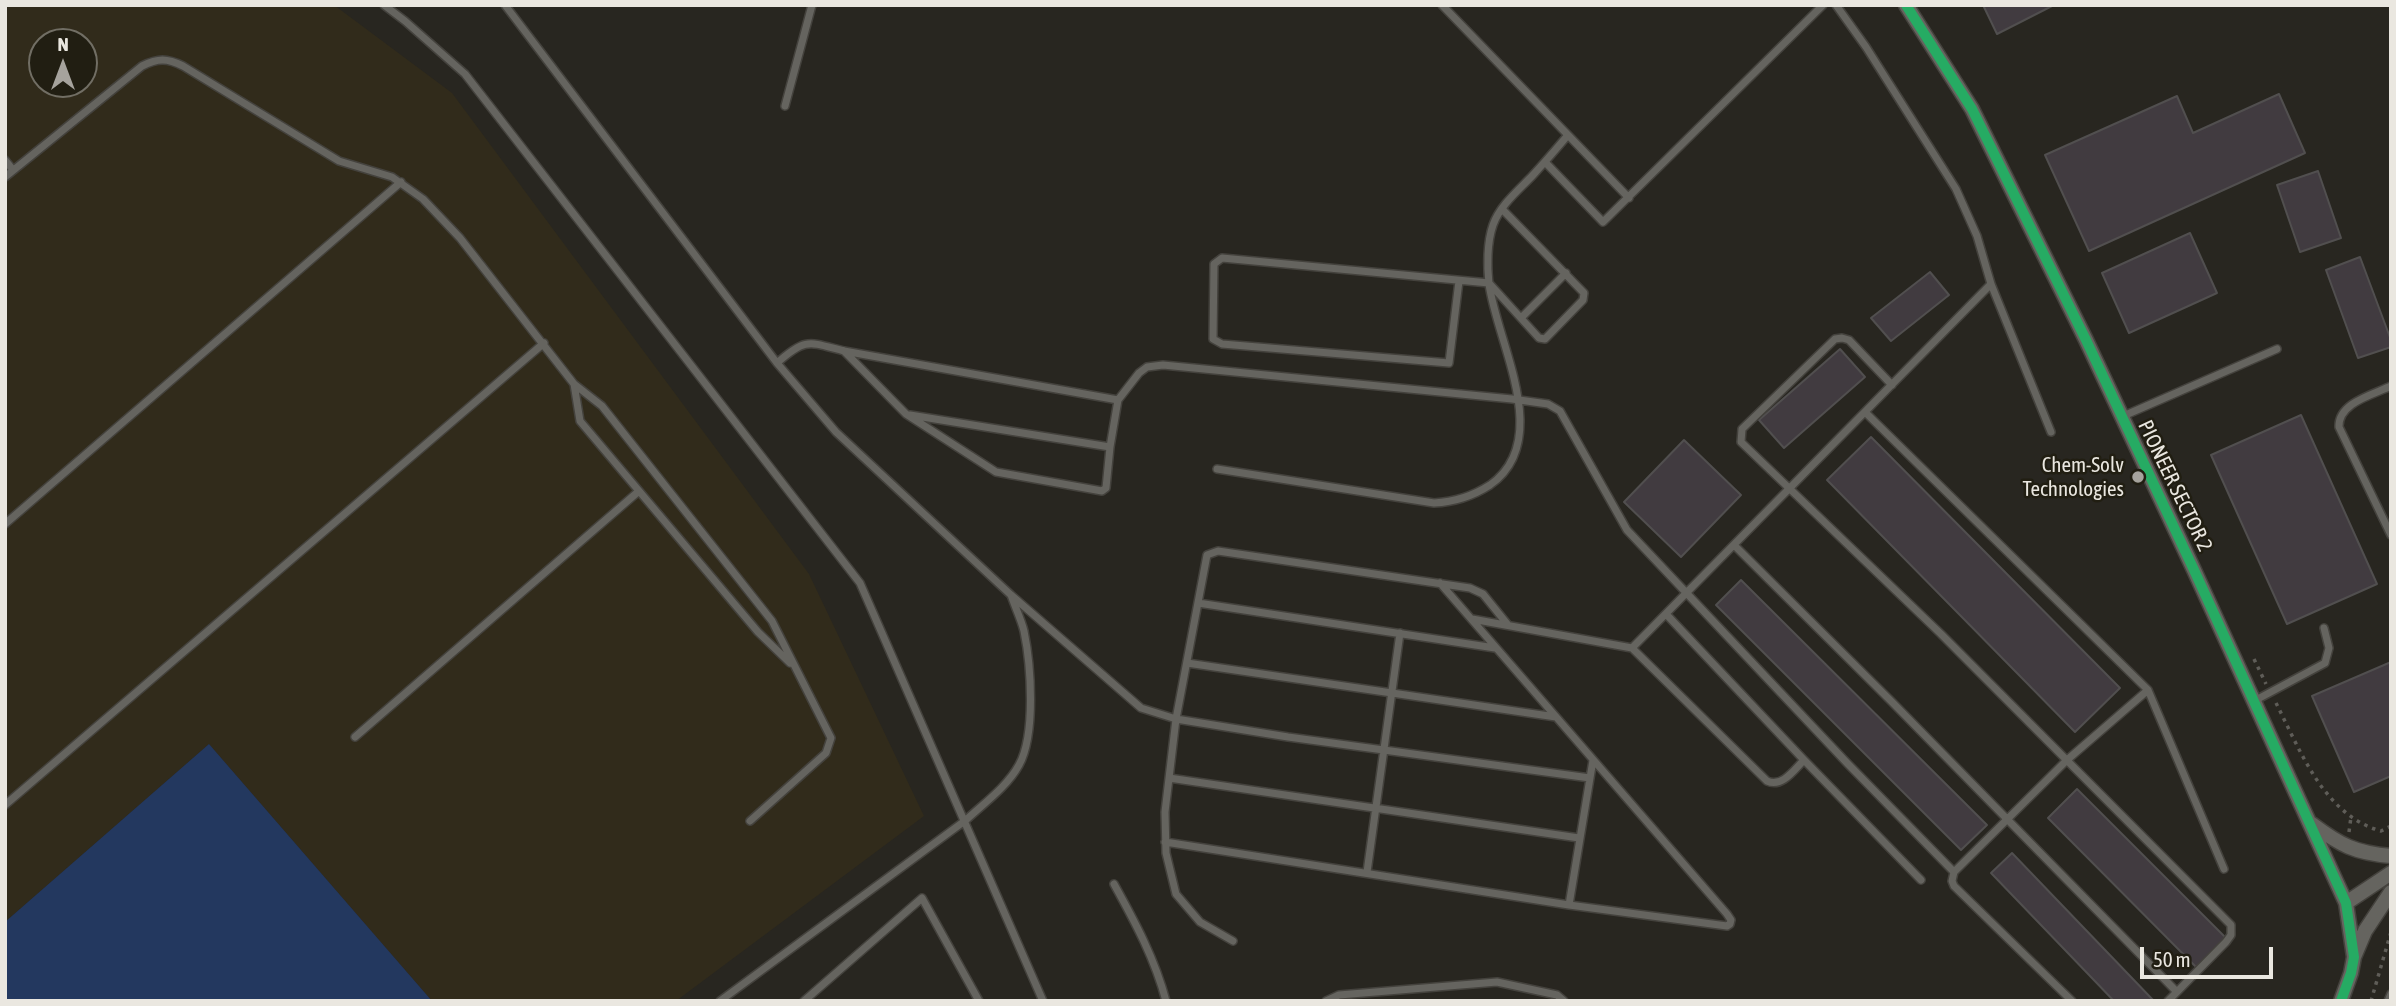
<!DOCTYPE html>
<style>
body{margin:0}
#map{position:relative;width:2396px;height:1006px;overflow:hidden;background:#282620;font-family:"Asap Condensed",sans-serif}
canvas{display:block}
.frame{position:absolute;inset:0;border:7px solid #eae7e0;pointer-events:none}
.north{position:absolute;left:28px;top:28px;width:70px;height:70px;box-sizing:border-box;background:#211e12;border:2px solid #716e64;border-radius:50%;rotate:0deg;font-size:19px;font-weight:700;line-height:28px;text-align:center;color:#eae7e0}
.north::after{content:'';display:block;margin:auto;width:24px;height:32px;background:#a6a39d;clip-path:polygon(50% 0,100% 100%,50% 72%,0 100%)}
.scale{position:absolute;left:2140px;top:947px;width:133px;height:32px;box-sizing:border-box;border:4px solid #eae7e0;border-top:0;padding-left:9px;font-size:21px;line-height:24px;white-space:nowrap;color:#eae7e0;-webkit-text-stroke:5px #211e12;paint-order:stroke}
</style>
<div id="map">
<canvas width="2396" height="1006"></canvas>
<div class="frame"></div>
<div class="north">N</div>
<div class="scale">50 m</div>
</div>
<script>
const ctx = document.querySelector('canvas').getContext('2d');
ctx.lineJoin = 'round';
function paint(path, color) { ctx.fillStyle = color; ctx.fill(path, 'evenodd'); }
function trace(path, color, width, dash) { ctx.strokeStyle = color; ctx.lineWidth = width; ctx.lineCap = dash ? 'butt' : 'round'; ctx.setLineDash(dash || []); ctx.stroke(path); }
function drawText(font, color, halo, rows, align = 'center') {
  ctx.font = font + ' "Asap Condensed",sans-serif'; ctx.lineWidth = 5; ctx.setLineDash([]); ctx.textBaseline = 'middle'; ctx.strokeStyle = halo; ctx.fillStyle = color; for (const [text, x, y, turn = 0] of rows) {
    ctx.save(); ctx.translate(x, y); ctx.rotate((+turn || 0) * Math.PI / 180); ctx.textAlign = isNaN(turn) ? turn : align; if (halo) ctx.strokeText(text, 0, 0); ctx.fillText(text, 0, 0); ctx.restore();
  }
}
paint(new Path2D(`
 M5 5H334L452 93 809 574 924 816 676 1001H432L209 744 5 922ZM42 42H84V84H42Z`), '#312b1b');
paint(new Path2D(`
 M209 744 432 1001H5V922Z`), '#23385f');
const building = new Path2D(`
 M1983 5H2054L1997 34Z
 M2279 94 2305 153 2089 251 2045 155 2177 96 2193 133Z
 M2318 171 2341 238 2300 252 2277 185Z
 M2190 233 2217 293 2129 333 2102 273Z
 M2360 257 2391 340V347L2358 358 2326 270Z
 M1930 272 1949 295 1891 341 1871 318Z
 M1840 349 1865 377 1784 448 1759 420Z
 M2301 415 2377 584 2287 624 2211 455Z
 M1871 437 2120 688 2075 732 1827 480Z
 M1684 440 1741 495 1681 557 1624 502Z
 M1741 580 1987 825 1961 850 1716 605Z
 M2391 662V776L2354 792 2312 696Z
 M2077 789 2226 938 2196 967 2048 818Z
 M2012 853 2154 1001H2114L1991 873Z`);
paint(building, '#413b40');
trace(building, '#514f4f', 2);
const service = new Path2D(`
 M384 5 405 21 465 74 860 583 1043 1001
 M505 5 777 363 836 432 1011 595 1141 708 1176 719 1288 737 1590 778
 M1442 5 1629 198
 M1836 5 1866 47 1956 189 1977 236 1991 284 2051 432
 M785 106 812 5
 M5 160 13 170
 M1545 162 1603 222 1823 5
 M5 177 142 66C158 58 167 58 183 66L339 161 392 177 423 199 460 238 574 384 602 406 772 621 831 738 826 753 750 821
 M1459 281 1449 363 1222 344 1213 339 1214 264 1222 258 1489 283 1539 338 1545 339 1583 300 1584 293 1502 209
 M1521 318 1566 273
 M844 351 906 414 996 472 1102 491 1106 488 1110 447 1118 400 1139 373 1147 367 1163 365 1512 399 1548 404 1560 411 1627 530 1848 764 1954 872
 M777 363C806 337 809 342 844 351L1118 400
 M574 384 580 421 758 632 790 663
 M1892 385 1849 340 1842 338 1835 339 1742 429 1741 442 1941 634 2231 925V935L2226 942 2168 1001
 M2391 386C2372 395 2338 403 2339 427L2391 535
 M1865 412 2148 690 2224 869
 M910 415 1110 447
 M2121 417 2277 349
 M1217 469 1434 503C1454 502 1473 496 1490 485 1554 440 1497 343 1489 284 1487 267 1487 242 1493 225 1500 205 1519 190 1533 175 1545 162 1557 148 1568 135
 M5 524 401 182
 M1734 545 1892 702 2177 992
 M1198 603 1495 648
 M1666 614 1804 760 1921 880
 M1472 619 1632 648 1767 781C1782 788 1794 770 1804 760
 M1632 648 1991 284
 M1187 663 1556 717
 M2254 701 2325 663 2329 648 2324 628
 M355 737 639 491
 M1169 778 1579 838
 M5 805 544 343
 M1165 842 1569 905 1727 926 1730 924 1731 920 1727 914 1440 583
 M1367 872 1400 633
 M1114 884C1135 922 1155 959 1166 1001
 M1569 905 1593 760
 M1233 941 1200 922 1176 894 1166 853 1165 812 1176 719 1207 555 1218 551 1470 588 1483 594 1508 625
 M720 1001 966 820C983 804 1007 787 1019 765 1036 734 1031 665 1024 631 1021 619 1015 607 1011 595
 M804 1001 922 898 979 1001
 M1326 1001 1339 995 1497 982 1557 995 1564 1001
 M2072 1001 1954 886 1952 881 1954 872 2067 760 2148 690
 M2388 1001 2391 994`);
const minor = new Path2D(`
 M1906 5 1972 109 2086 340 2194 570 2346 903 2354 957 2351 973 2341 1001
 M2312 824C2340 845 2355 853 2391 856
 M2346 903 2391 873
 M2354 957 2365 931 2391 892`);
trace(service, '#44423d', 10);
trace(minor, '#44423d', 17);
trace(new Path2D(`
 M2254 659 2266 684
 M2276 703C2301 752 2324 815 2381 831L2391 826
 M2349 832 2351 817
 M2371 1001 2391 932`), '#5f5d58', 3.5, [3.5, 5]);
trace(service, '#65645f', 7);
trace(minor, '#65645f', 14);
trace(new Path2D(`
 M1906 5 1972 109 2086 340 2194 570 2346 903 2354 957 2351 973 2341 1001`), '#26ab63', 10);
for (const [x, y, r, color] of [
 [2138,477,7,"#a6a39d"]
]) { const dot = new Path2D(); dot.arc(x, y, r, 0, 2 * Math.PI); ctx.fillStyle = color; ctx.fill(dot); trace(dot, '#211e12', 2.5); }
drawText('21px', '#eae7e0', '#211e12', [
 ["Chem-Solv",2124,465],
 ["Technologies",2124,489]
], 'right');
drawText('21px', '#eae7e0', '#211e12', [
 ["PIONEER SECTOR 2",2175,486,64]
]);
</script>
